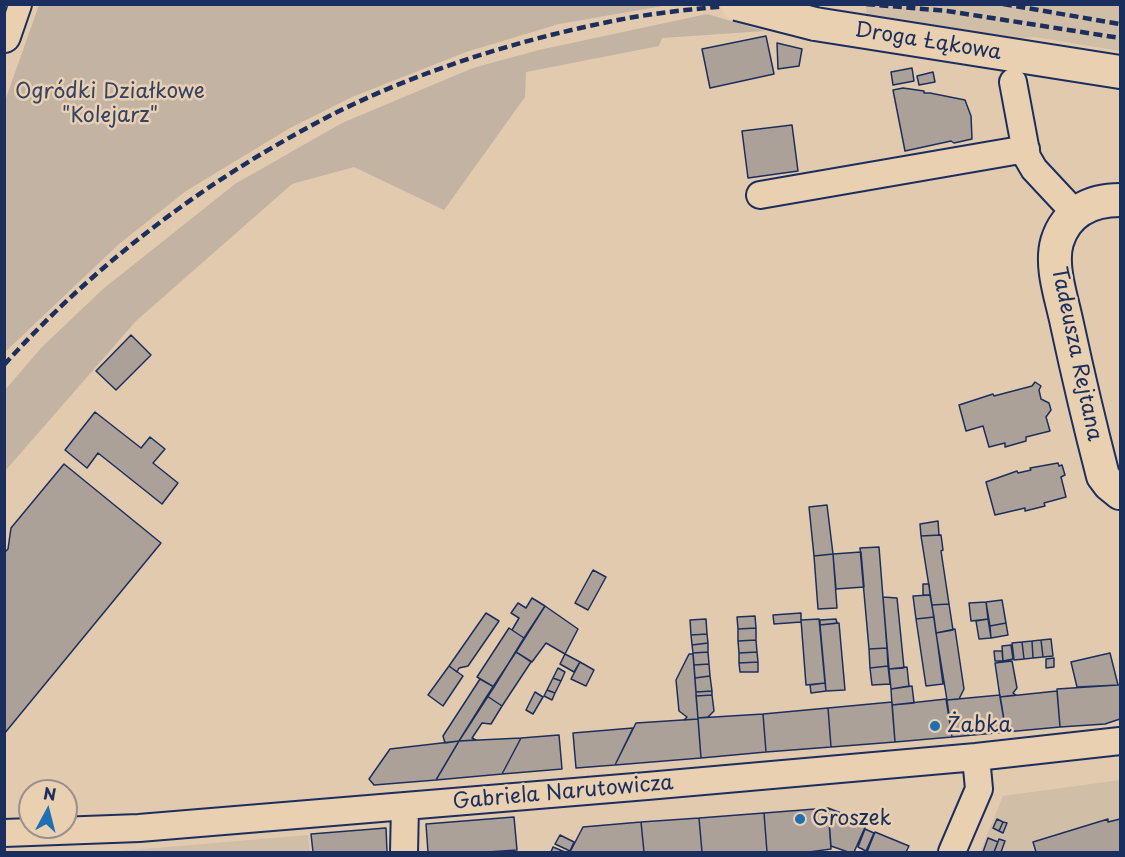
<!DOCTYPE html>
<meta charset="utf-8">
<style>
body{margin:0}
#map{position:relative;width:1125px;height:857px;overflow:hidden;background:#e1caae;font-family:"Playpen Sans",sans-serif}
canvas{display:block}
.frame{position:absolute;inset:0;border:6px solid #1b2f5e;pointer-events:none}
.north{position:absolute;left:18px;top:779px;width:60px;height:60px;box-sizing:border-box;background:#e9d0b1;border:2px solid #979090;border-radius:50%;rotate:7deg;font-size:16px;font-weight:700;line-height:24px;text-align:center;color:#1b2f5e}
.north::after{content:'';display:block;margin:auto;width:21px;height:27px;background:#1f6fb2;clip-path:polygon(50% 0,100% 100%,50% 72%,0 100%)}
</style>
<div id="map">
<canvas width="1125" height="857"></canvas>
<div class="frame"></div>
<div class="north">N</div>
</div>
<script>
const ctx = document.querySelector('canvas').getContext('2d');
ctx.lineJoin = 'round';
function paint(path, color) { ctx.fillStyle = color; ctx.fill(path, 'evenodd'); }
function trace(path, color, width, dash) { ctx.strokeStyle = color; ctx.lineWidth = width; ctx.lineCap = dash ? 'butt' : 'round'; ctx.setLineDash(dash || []); ctx.stroke(path); }
function drawText(font, color, halo, rows, align = 'center') {
  ctx.font = font + ' "Playpen Sans",sans-serif'; ctx.lineWidth = 5; ctx.setLineDash([]); ctx.textBaseline = 'middle'; ctx.strokeStyle = halo; ctx.fillStyle = color; for (const [text, x, y, turn = 0] of rows) {
    ctx.save(); ctx.translate(x, y); ctx.rotate((+turn || 0) * Math.PI / 180); ctx.textAlign = isNaN(turn) ? turn : align; if (halo) ctx.strokeText(text, 0, 0); ctx.fillText(text, 0, 0); ctx.restore();
  }
}
paint(new Path2D(`
 M866 5H1120V51L1035 37 1002 39 867 21Z
 M1120 780V852H980L1003 796Z
 M308 835 310 852H110Z`), '#d1bea7');
paint(new Path2D(`
 M39 5V4L668 5 559 24 466 52 352 97 290 128 186 191 119 244 5 352V101Z
 M707 14 765 31 662 38 659 46 526 72 525 97 444 210 354 167 292 184 136 321 5 471V390L42 347 103 289 235 184 342 123 473 68 539 50Z`), '#c3b3a2');
const building = new Path2D(`
 M766 36 774 74 710 88 702 49Z
 M777 43 802 49 799 66 778 69Z
 M912 68 914 81 893 85 891 72Z
 M933 72 935 82 919 85 917 76Z
 M903 88 924 91V93H930L965 100 971 116 972 139 954 143 951 141 905 151 893 90Z
 M792 125 798 171 748 178 742 131Z
 M131 335 151 355 116 390 96 371Z
 M1035 382 1041 386 1039 390 1041 399 1049 403 1051 410 1046 417 1050 431 1026 437V441L1005 447V443L989 447 983 426 966 431 959 405 993 394 994 396 1032 386Z
 M95 412 141 448 150 437 165 449 153 463 178 483 162 504 98 453 87 468 65 450Z
 M1058 463 1059 466 1062 465 1065 475 1061 477 1066 497 1044 503 1045 506 1025 511V508L995 515 986 482 1017 471 1018 473 1031 470 1030 468Z
 M64 464 161 543 4 734V553L8 549 11 528Z
 M827 505 833 554 814 556 809 507Z
 M938 521 939 535 921 536 920 524Z
 M941 535 943 550 941 551 949 604 932 605 921 536Z
 M879 547 887 648 869 649 860 548Z
 M861 552 864 587 836 589 833 554Z
 M833 554 837 608 818 609 814 556Z
 M593 570 606 577 588 610 575 603Z
 M923 584H929L930 595H923Z
 M930 595 934 617 916 619 913 596Z
 M883 597 897 598 904 668 889 669Z
 M532 598 545 606 524 638 512 630 519 618 511 613 518 603 526 608Z
 M1002 600 1006 623 990 626 986 602Z
 M986 602 988 619 971 621 969 603Z
 M949 604 953 630 936 633 932 605Z
 M545 606 578 629 565 654 546 643 532 662 516 652Z
 M486 613 499 621 468 666 459 668 457 672 449 666Z
 M801 613V622L774 624 773 615Z
 M755 616 756 628 738 629 737 617Z
 M934 617 943 684 926 686 916 619Z
 M706 619 707 634 691 635 690 620Z
 M819 619 825 683 806 685 801 620Z
 M836 619 837 623 820 625V620Z
 M988 619 991 638 979 639 976 621Z
 M839 623 845 690 826 691 820 625Z
 M1006 623 1008 635 991 638 990 626Z
 M509 628 524 638 494 687 477 677Z
 M756 628V640L738 641V629Z
 M955 629 964 689 959 699 947 700 936 633Z
 M707 634 708 643 692 645 691 635Z
 M1051 639 1053 656 1043 657 1041 640Z
 M756 640 757 652 739 653 738 641Z
 M1041 640 1043 657 1033 658 1032 641Z
 M1032 641 1033 658 1024 659 1022 642Z
 M1022 642 1024 659 1014 660 1012 643Z
 M708 643V652L693 653 692 645Z
 M1011 645 1013 659 1003 661 1002 646Z
 M887 648 888 666 870 668 869 649Z
 M994 651H1002L1003 661H995Z
 M516 652 531 662 502 706 487 696Z
 M708 652 709 664 694 665 693 653Z
 M757 652 758 662 739 663V653Z
 M1110 653 1118 685 1077 687 1071 662Z
 M565 654 580 662 574 672 560 664Z
 M689 654H693L698 719 684 720 687 717 679 711 676 680Z
 M1054 658V667L1046 668V659Z
 M1012 661 1017 688 1013 693 1016 695 1000 697 995 663Z
 M580 662 594 670 586 686 571 679Z
 M758 662V672H740L739 663Z
 M709 664 710 676 695 678 694 665Z
 M449 666 463 676 443 706 428 695Z
 M888 666 890 684 872 685 870 668Z
 M907 667 909 686 891 689 889 669Z
 M558 668 565 672 561 681 553 678Z
 M710 676 712 691 696 692 695 678Z
 M553 678 561 681 555 693 547 690Z
 M480 679 494 687 459 741 445 743 443 736Z
 M825 683 826 691 811 693 810 685Z
 M1118 685H1120V719L1105 724 1060 727 1057 689Z
 M912 686 914 703 892 705 891 689Z
 M547 690 555 693 552 700 544 696Z
 M712 691V695L696 696V692Z
 M1057 691 1060 727 1006 732 1000 697Z
 M535 692 543 697 533 714 526 710Z
 M712 695 714 711 708 717 698 718 696 696Z
 M1000 695 1006 732 952 737 947 700Z
 M487 696 502 706 491 724 482 723 472 738 476 740 459 741Z
 M946 699 952 737 895 742 892 705Z
 M892 702 895 742 831 747 828 708Z
 M828 708 831 747 766 752 763 714Z
 M763 714 766 752 701 758 698 718Z
 M698 719 701 758 615 765 636 723Z
 M633 728 615 765 576 768 573 733Z
 M559 735 562 769 502 774 521 738Z
 M521 738 502 774 436 780 459 741Z
 M459 741 436 780 374 785 369 779 390 749Z
 M828 808 867 823 854 852H848L831 846Z
 M828 808 831 849 809 852H767L764 813Z
 M764 813 767 852H702L699 818Z
 M514 817 517 850 487 852H428L426 824Z
 M699 818 702 852H644L641 822Z
 M997 819 1003 822 999 831 993 828Z
 M1108 819V822L1120 819V852H1036L1033 842Z
 M641 822 644 852H570L583 827Z
 M1003 822 1007 823 1003 833 999 831Z
 M386 828 387 852H313L311 834Z
 M865 829 874 833 866 851 858 847Z
 M875 832 909 846 906 852H867Z
 M560 835 574 842 570 851 555 844Z
 M988 838 998 842 994 852H983Z
 M999 839 1005 841 1001 852H994Z
 M553 847 565 852H551Z`);
paint(building, '#aca198');
trace(building, '#1b2f5e', 1.5);
const minor = new Path2D(`
 M1013 82 1027 157 1034 169 1076 214
 M760 195 1026 149
 M4 833 139 828 647 786 976 757 1120 741
 M404 852 405 806
 M952 852 979 789 976 757`);
const major = new Path2D(`
 M815 24 1120 72
 M4 36 15 4
 M1120 200C1091 200 1066 212 1057 242 1050 267 1062 299 1067 324 1078 375 1090 426 1103 476L1109 484 1120 493`);
trace(minor, '#1b2f5e', 30);
trace(major, '#1b2f5e', 36);
trace(minor, '#e9d0b1', 26);
trace(major, '#e9d0b1', 32);
trace(new Path2D(`
 M4 16 8 4`), '#1b2f5e', 1.5);
trace(new Path2D(`
 M866 4 947 11 1120 38
 M1003 4 1120 24
 M4 365C93 266 201 184 318 122 406 75 510 42 608 22 655 12 704 8 752 4`), '#1b2f5e', 4.5, [9, 4.5]);
const majorBridge = new Path2D(`
 M737 4 815 24`);
trace(majorBridge, '#1b2f5e', 36, []);
trace(majorBridge, '#e9d0b1', 32);
for (const [x, y, r, color] of [
 [935,726,6,"#1f6fb2"],
 [800,819,6,"#1f6fb2"]
]) { const dot = new Path2D(); dot.arc(x, y, r, 0, 2 * Math.PI); ctx.fillStyle = color; ctx.fill(dot); trace(dot, '#e9d0b1', 2); }
drawText('21px', '#1b2f5e', '#e9d0b1', [
 ["Droga Łąkowa",928,42,9],
 ["Tadeusza Rejtana",1076,354,78],
 ["Gabriela Narutowicza",563,793,-5]
]);
drawText('21px', '#344368', '#e9d0b1', [
 ["Ogródki Działkowe",110,92],
 ["\"Kolejarz\"",110,116]
]);
drawText('21px', '#1b2f5e', '#e9d0b1', [
 ["Żabka",947,726],
 ["Groszek",812,819]
], 'left');
</script>
